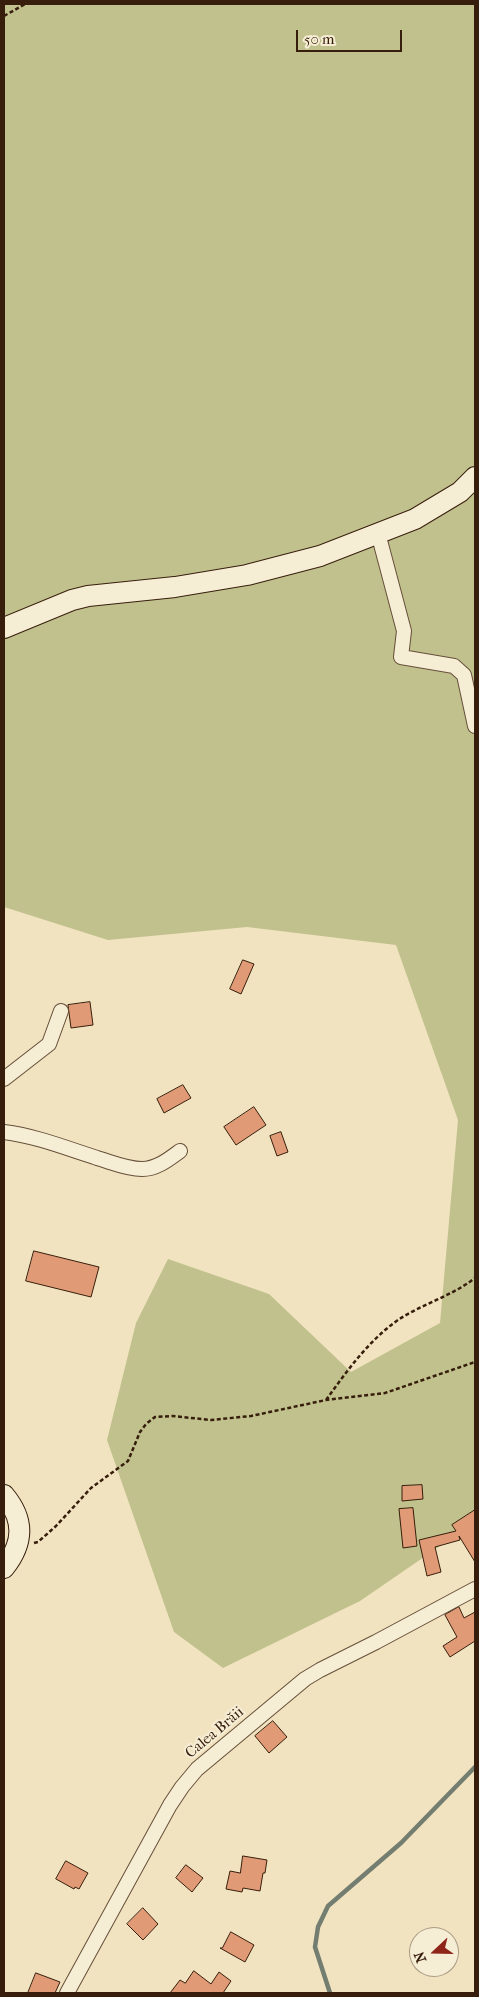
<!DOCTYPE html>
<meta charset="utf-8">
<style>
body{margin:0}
#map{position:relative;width:479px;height:1997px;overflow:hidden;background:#f1e3bf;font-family:"IM FELL French Canon",serif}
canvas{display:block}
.frame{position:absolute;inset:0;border:5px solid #371e0c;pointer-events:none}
.north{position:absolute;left:409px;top:1927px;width:50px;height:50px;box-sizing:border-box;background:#f6edd5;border:1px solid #aa9a85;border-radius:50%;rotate:249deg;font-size:14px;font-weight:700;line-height:20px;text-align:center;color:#371e0c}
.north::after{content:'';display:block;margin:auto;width:18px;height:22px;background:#8f2418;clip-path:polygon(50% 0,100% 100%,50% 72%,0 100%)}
.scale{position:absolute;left:296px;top:30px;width:106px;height:22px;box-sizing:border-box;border:2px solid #371e0c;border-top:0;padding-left:6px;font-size:15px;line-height:18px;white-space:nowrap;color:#371e0c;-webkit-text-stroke:4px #f6edd5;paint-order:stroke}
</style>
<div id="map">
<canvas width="479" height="1997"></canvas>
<div class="frame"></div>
<div class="north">N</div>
<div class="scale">50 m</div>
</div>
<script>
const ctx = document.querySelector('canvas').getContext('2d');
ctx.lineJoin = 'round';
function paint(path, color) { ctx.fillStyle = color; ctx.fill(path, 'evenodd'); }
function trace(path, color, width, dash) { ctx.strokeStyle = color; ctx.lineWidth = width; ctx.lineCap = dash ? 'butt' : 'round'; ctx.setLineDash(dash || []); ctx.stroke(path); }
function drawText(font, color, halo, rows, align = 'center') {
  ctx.font = font + ' "IM FELL French Canon",serif'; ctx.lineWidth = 4; ctx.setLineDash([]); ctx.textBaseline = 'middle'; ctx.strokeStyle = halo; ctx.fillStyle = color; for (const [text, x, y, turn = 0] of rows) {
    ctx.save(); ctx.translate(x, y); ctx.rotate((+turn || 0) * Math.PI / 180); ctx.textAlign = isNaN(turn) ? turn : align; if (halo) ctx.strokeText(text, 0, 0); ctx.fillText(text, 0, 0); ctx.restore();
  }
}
paint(new Path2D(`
 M4 4H475V1522L360 1601 223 1668 174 1632 107 1440 136 1323 168 1259 269 1294 351 1372 440 1323 458 1120 396 945 247 927 108 940 4 907Z`), '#c1c18e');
trace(new Path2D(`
 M330 1993 315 1947 318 1927 328 1906 401 1843 475 1767`), '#737e71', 4.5);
const building = new Path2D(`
 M243 960 254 964 241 994 230 989Z
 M90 1002 93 1025 71 1028 68 1005Z
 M183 1085 191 1098 164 1113 157 1099Z
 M254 1107 266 1125 236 1145 224 1127Z
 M281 1132 288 1152 277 1156 270 1136Z
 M34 1251 99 1267 91 1297 26 1281Z
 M422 1485 423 1499 402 1501V1486Z
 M413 1508 417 1546 403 1548 399 1509Z
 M475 1510V1562L459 1536 460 1540 435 1547 441 1572 427 1576 419 1540 456 1531 452 1525Z
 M459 1607 464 1618 475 1612V1641L450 1657 443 1646 457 1637 445 1615Z
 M273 1721 287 1737 269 1753 255 1736Z
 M243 1856 267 1860 265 1873H263L260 1891 243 1888 242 1892 226 1889 230 1871 240 1873Z
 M66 1861 88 1873 79 1889 75 1887 74 1889 56 1879Z
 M186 1865 203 1878 192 1892 176 1878Z
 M143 1908 158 1924 143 1940 127 1924Z
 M231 1932 254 1945 245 1962 220 1948H222Z
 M194 1971 211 1984 219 1972 231 1981 223 1993H170L180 1980 185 1983Z
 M36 1973 60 1982 55 1993H28Z`);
paint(building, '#e09a76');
trace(building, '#371e0c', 1);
const street = new Path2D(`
 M378 533 404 631 401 657 454 666 464 675 475 726
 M4 1079 49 1044 61 1011
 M4 1132C36 1136 66 1148 97 1158 111 1162 127 1169 142 1169 157 1169 169 1159 180 1151
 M67 1993 170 1805 182 1787 197 1769 305 1679 320 1670 376 1642 475 1589`);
const secondary = new Path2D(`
 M4 628 72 600 88 596 175 587 247 575 320 556 415 519 460 492 475 477
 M4 1495C25 1520 24 1543 4 1568`);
trace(street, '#664f39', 16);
trace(secondary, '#371e0c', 22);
trace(new Path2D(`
 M4 16 25 4
 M326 1400C347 1371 368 1341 398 1320 422 1304 452 1296 475 1278
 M34 1543 38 1542 56 1526 91 1488 128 1461 140 1432 146 1424 155 1417 172 1416 211 1420 251 1416 326 1400 385 1393 475 1362`), '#371e0c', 2.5, [4, 2.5]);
trace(street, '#f6edd5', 14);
trace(secondary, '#f6edd5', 20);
drawText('15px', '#371e0c', '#f6edd5', [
 ["Calea Brăii",215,1733,-40]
]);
</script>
